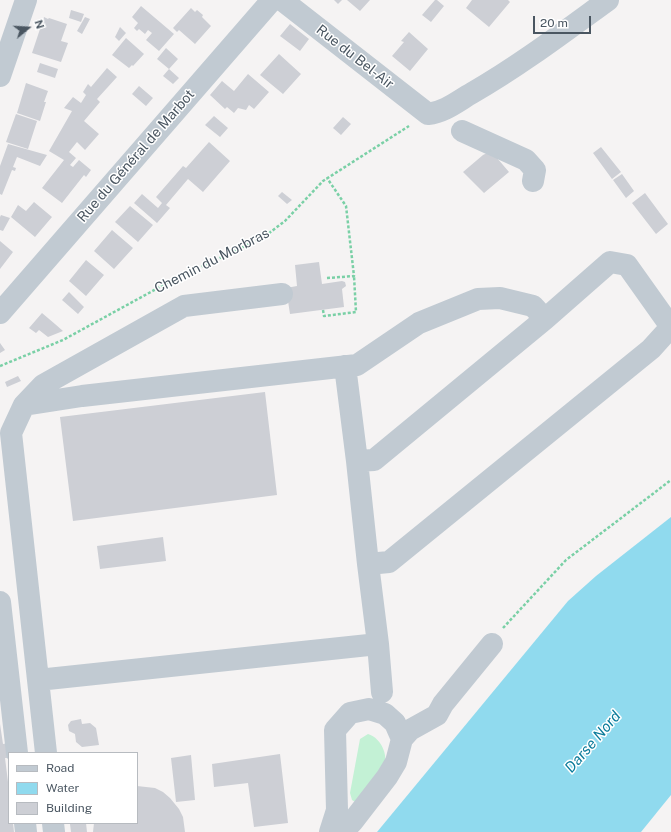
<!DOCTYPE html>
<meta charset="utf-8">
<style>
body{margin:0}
#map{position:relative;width:671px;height:832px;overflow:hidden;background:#f5f3f3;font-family:"Public Sans",sans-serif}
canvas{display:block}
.legend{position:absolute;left:8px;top:752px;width:130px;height:72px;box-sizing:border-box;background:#fff;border:1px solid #b7bbc0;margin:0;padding:5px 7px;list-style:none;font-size:12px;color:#4a5661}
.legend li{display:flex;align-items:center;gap:8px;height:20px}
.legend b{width:20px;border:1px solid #b7bbc0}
.north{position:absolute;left:8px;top:8px;width:40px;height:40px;-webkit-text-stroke:3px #fff;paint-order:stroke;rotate:72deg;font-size:11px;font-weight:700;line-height:16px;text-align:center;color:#4a5661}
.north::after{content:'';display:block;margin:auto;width:14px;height:18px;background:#4a5661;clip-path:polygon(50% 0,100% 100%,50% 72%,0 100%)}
.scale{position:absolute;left:533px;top:16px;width:58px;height:18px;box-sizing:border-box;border:2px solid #4a5661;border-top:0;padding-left:5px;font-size:12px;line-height:14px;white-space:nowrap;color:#4a5661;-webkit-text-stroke:3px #fff;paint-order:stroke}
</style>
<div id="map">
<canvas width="671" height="832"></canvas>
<ul class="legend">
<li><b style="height:5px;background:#c1cad2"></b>Road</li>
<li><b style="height:11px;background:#90daee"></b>Water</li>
<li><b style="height:11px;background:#cdcfd5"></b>Building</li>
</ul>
<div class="north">N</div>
<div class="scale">20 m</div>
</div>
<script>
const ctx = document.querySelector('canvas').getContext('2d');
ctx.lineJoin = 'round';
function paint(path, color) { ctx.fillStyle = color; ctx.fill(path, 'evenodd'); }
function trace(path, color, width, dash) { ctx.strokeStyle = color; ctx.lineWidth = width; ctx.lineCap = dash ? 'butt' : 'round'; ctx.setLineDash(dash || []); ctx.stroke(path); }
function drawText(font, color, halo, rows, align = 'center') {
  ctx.font = font + ' "Public Sans",sans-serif'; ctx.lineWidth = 3; ctx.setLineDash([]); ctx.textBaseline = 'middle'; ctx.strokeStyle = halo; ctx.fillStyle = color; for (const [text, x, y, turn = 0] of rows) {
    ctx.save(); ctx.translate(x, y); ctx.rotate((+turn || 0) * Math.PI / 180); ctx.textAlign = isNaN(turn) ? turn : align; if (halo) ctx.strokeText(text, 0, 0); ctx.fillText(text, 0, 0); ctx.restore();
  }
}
paint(new Path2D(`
 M368 734C382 738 390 758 383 771 379 778 361 794 355 802L352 800 350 793 360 739Z`), '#c3f1d5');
paint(new Path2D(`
 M671 517V795L641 832H377L568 601 596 576Z`), '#90daee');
paint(new Path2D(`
 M334 0H342L338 4Z
 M347 0H370L360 11Z
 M435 0H437L444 6 431 22 422 15Z
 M472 0H508L510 2 489 27 466 8Z
 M141 6 174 34 159 51 146 40 152 33 148 30 145 34 139 29 137 31 134 28 138 23 132 17Z
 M191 8 195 12 197 10 203 15 202 17 211 26 195 44 179 30 177 32 173 28Z
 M71 10 84 14 81 22 69 18Z
 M44 17 48 19 49 18 67 24 61 41 68 43 61 62 32 53Z
 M85 17 90 19 82 34 77 31Z
 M290 24 309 39 300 51 280 36Z
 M120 27 126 33 119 41 115 37Z
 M409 32 428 49 410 71 392 56 404 42 401 41Z
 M126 38 144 54 133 66 132 65 129 68 112 55Z
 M166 48 178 59 169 69 157 59Z
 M279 54 301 74 283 94 260 75Z
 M40 63 58 69 55 78 37 72Z
 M107 68 117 77 97 99 100 102 84 121 99 134 85 150 77 142 69 152 76 158 70 165 73 167 79 160 91 170 86 177 84 175 62 203 42 188 64 160 49 151 72 111 64 108 73 97 81 103 86 95 83 92 88 84 91 87Z
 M169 69 179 78 173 84 163 76Z
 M248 74 269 92 254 109 249 105 246 110 238 108 234 113 227 107 225 109 210 95 222 81 234 91Z
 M26 83 48 91 44 102H46L40 121 17 113Z
 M139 86 153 98 146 106 132 94Z
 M16 114 37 121 28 149 6 142Z
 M214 116 228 128 220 137 205 125Z
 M343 117 351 124 341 135 333 128Z
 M209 142 230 161 203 192 188 179 166 205 170 208 157 223 134 203 142 194 158 208 162 203 156 197 183 166 186 168Z
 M8 144 47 155 40 166 17 157 13 167 16 168 15 171 12 170 2 195 0 194V166Z
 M601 147 621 172 612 179 593 153Z
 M491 151 509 172 484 193 463 172 483 155Z
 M622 174 634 191 626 198 613 180Z
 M282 192 292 200 287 204 278 196Z
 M645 193 668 224 656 234 632 203Z
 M34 202 52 217 35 237 11 217 18 205 26 211Z
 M130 206 153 225 138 242 115 222Z
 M1 215 10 218 3 231 0 230V217Z
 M112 230 133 248 114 269 94 251Z
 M0 241 13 252 0 269Z
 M86 260 104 275 86 296 69 281Z
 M319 262 322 284 342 281 345 282 346 286 342 289 344 307 290 314 286 288 297 286 295 265Z
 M69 292 84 307 78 314 62 300Z
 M42 313 55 324 63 331 48 337 39 330 36 333 29 328Z
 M0 343 5 350 0 353Z
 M18 376 21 381 7 387 5 382Z
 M265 392 277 495 73 521 60 417Z
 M163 537 166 561 100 569 97 546Z
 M81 719 82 724 90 723 96 728 99 745 82 747 76 742 75 734 69 731 68 725 71 721Z
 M0 724 3 744 15 742 9 758H5L9 790V823H13L14 832H0Z
 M280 754 288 823 254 827 248 783 214 787 212 764Z
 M191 755 195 800 176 802 171 758Z
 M137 786 155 788 163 792 170 798 179 809 183 817 185 832H93L94 823H137Z
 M86 823 87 832H71L70 824Z`), '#cdcfd5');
trace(new Path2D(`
 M327 278 354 276 346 206 327 178
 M323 310 324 316 356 312 354 276
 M0 366 63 340 169 282 264 237 285 221 323 181 409 126
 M503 628 566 560 671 480`), '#7ad0a6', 2.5, [3, 2]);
trace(new Path2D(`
 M282 0 428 114C445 112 458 101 472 93 519 66 564 32 608 0
 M0 76 26 0
 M462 131 526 160 535 170 533 181
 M0 313 272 0
 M345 366 357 461
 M24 405 82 396 357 365 419 323 478 299 500 298 533 306 545 319 610 262 627 265 671 327 651 349 389 562 368 564 357 461 374 460 545 319
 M0 602 17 753
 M378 644 382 692
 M38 680 378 644 368 564
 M46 753 11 433 24 405 43 385 184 306 282 294
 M25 823 26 832
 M53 823 54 832
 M330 832 337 810 335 730 350 713 369 709 385 714 395 723 402 739
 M343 832 353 821 387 777 396 762 402 739 410 730 437 715 443 704 492 644`), '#c1cad2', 22);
drawText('14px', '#4a5661', '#fff', [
 ["Rue du Bel-Air",355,57,38],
 ["Rue du Général de Marbot",136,156,-49],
 ["Chemin du Morbras",212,261,-27]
]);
drawText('italic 15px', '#0c7c9b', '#fff', [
 ["Darse Nord",593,742,-49]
]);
</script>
